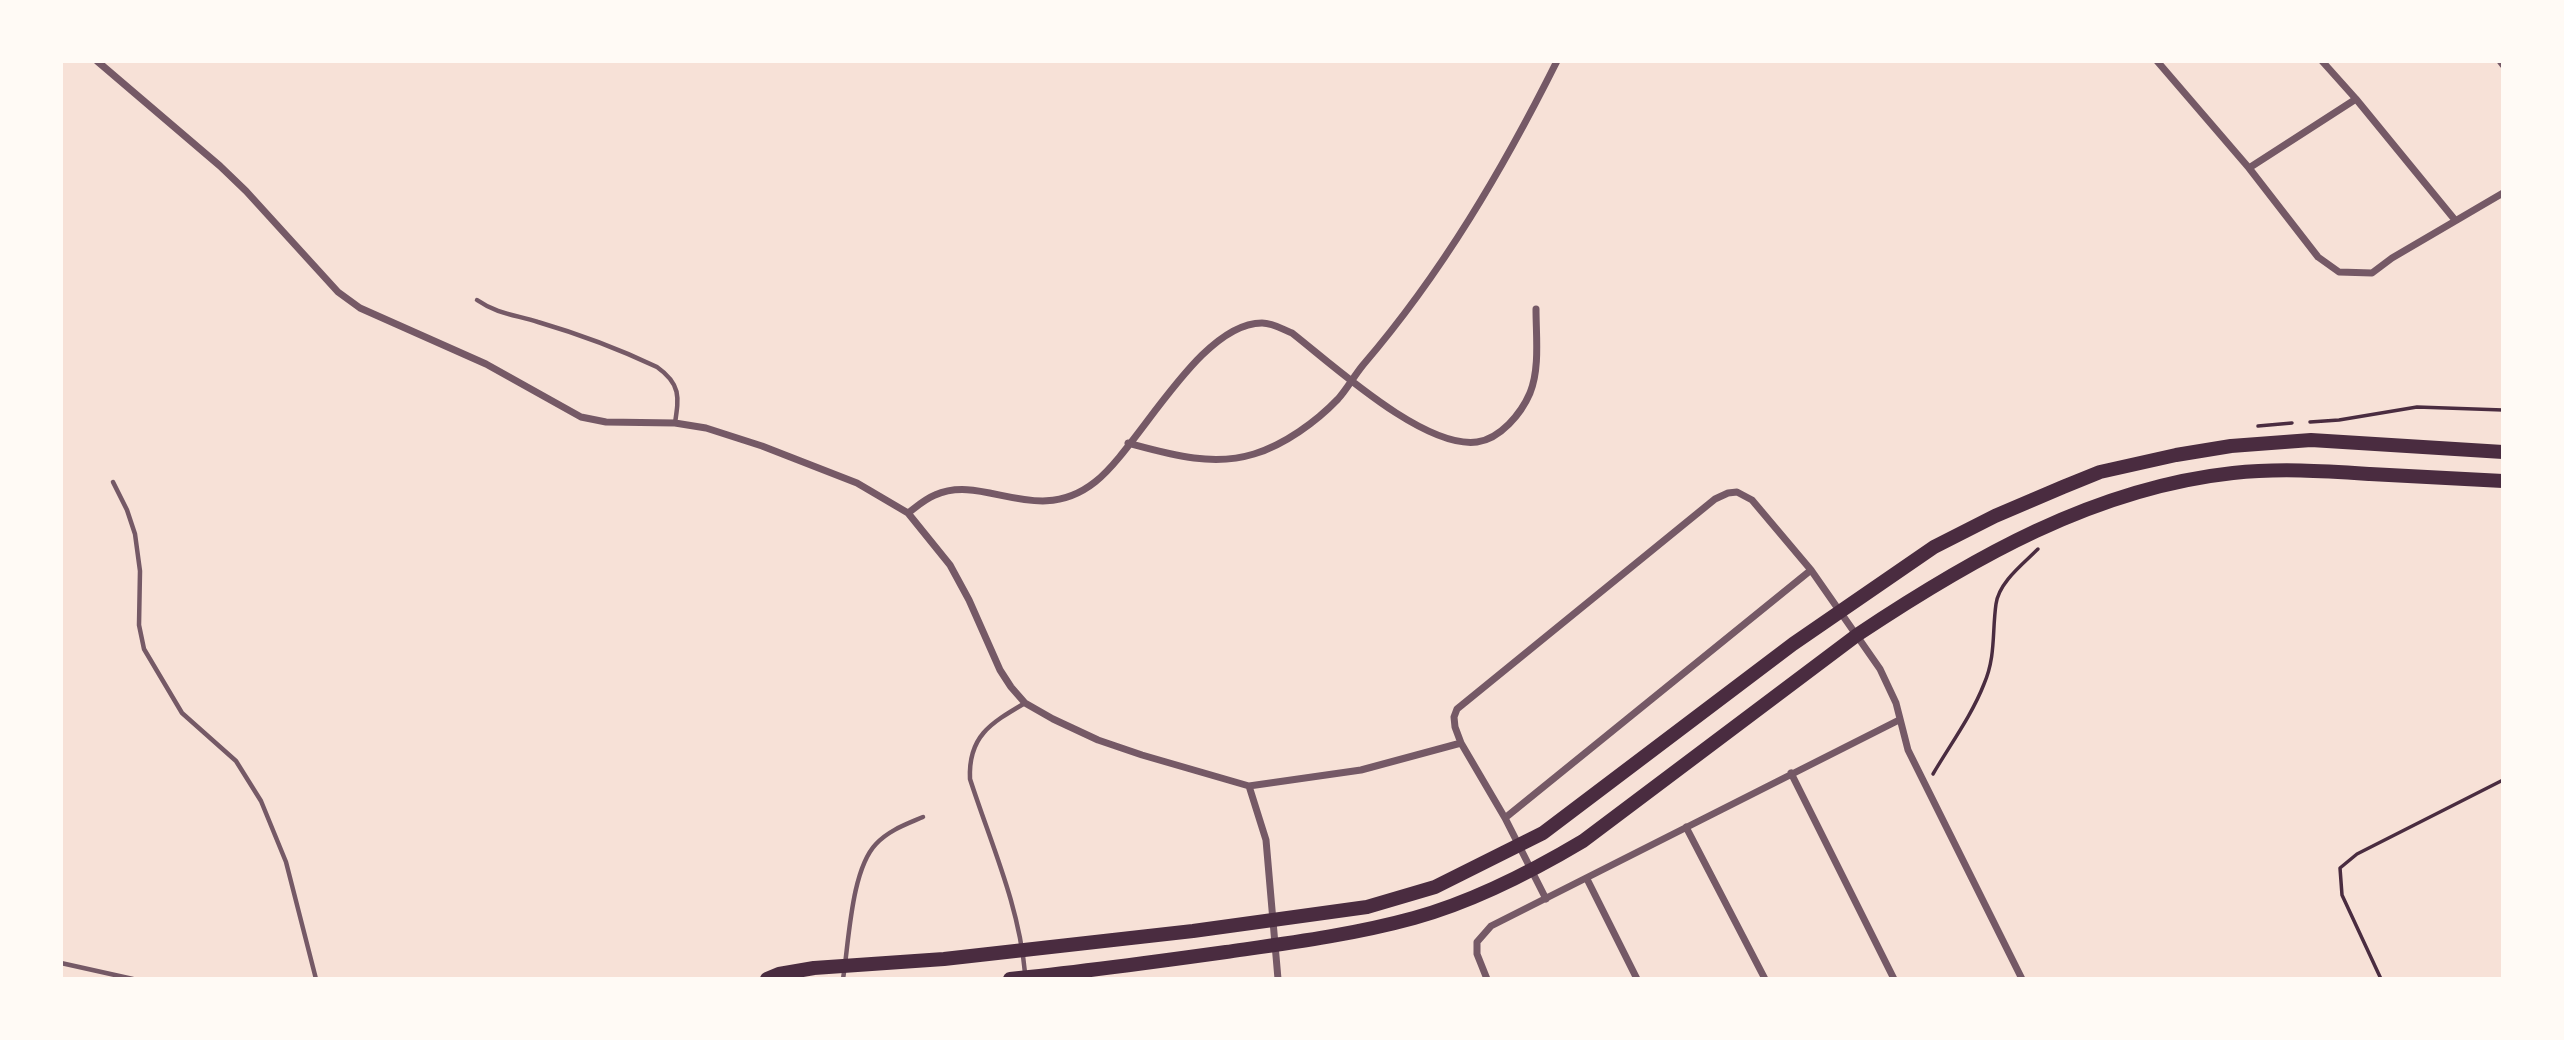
<!DOCTYPE html>
<style>
body{margin:0}
#map{position:relative;width:2564px;height:1040px;overflow:hidden;background:#f7e1d7;font-family:Overpass,sans-serif}
canvas{display:block}
.frame{position:absolute;inset:0;border:63px solid #fffaf5;pointer-events:none}
</style>
<div id="map">
<canvas width="2564" height="1040"></canvas>
<div class="frame"></div>
</div>
<script>
const ctx = document.querySelector('canvas').getContext('2d');
ctx.lineJoin = 'round';
function trace(path, color, width, dash) { ctx.strokeStyle = color; ctx.lineWidth = width; ctx.lineCap = dash ? 'butt' : 'round'; ctx.setLineDash(dash || []); ctx.stroke(path); }
trace(new Path2D(`
 M2310 422 2339 420 2417 407 2503 410
 M2258 426 2292 423
 M1933 774C1950 745 1972 715 1984 684 1996 656 1992 632 1996 604 1999 582 2023 564 2038 549
 M2381 979 2342 895 2340 868 2357 854 2503 780`), '#4a2c40', 3.5);
trace(new Path2D(`
 M477 300C497 314 516 315 538 322 579 334 619 349 657 367 681 384 679 397 675 423
 M113 482 127 510 135 534 140 571 139 625 144 649 182 713 236 761 261 801 286 862 316 979
 M61 963 133 979
 M1025 973C1019 905 991 844 970 779 968 736 991 723 1025 703
 M843 979C849 942 851 870 876 844 889 830 907 824 923 817`), '#755966', 4.5);
trace(new Path2D(`
 M97 61 220 166 246 191 338 292 360 308 486 364 581 417 606 422 675 423 706 428 762 446 857 483 908 513 950 565 969 600 1000 670 1011 687 1025 703 1053 719 1098 740 1142 755 1249 786 1361 770 1461 743
 M2157 61 2249 168 2318 257 2339 272 2372 273 2392 258 2503 193
 M2322 61 2356 99 2455 220
 M2500 61 2503 65
 M2249 168 2356 99
 M1128 443C1169 454 1212 467 1254 454 1284 445 1316 422 1338 399 1347 389 1354 376 1363 365 1442 273 1503 169 1557 61
 M908 513C916 507 925 499 935 495 984 473 1037 528 1095 482 1139 448 1199 323 1262 323 1273 323 1282 329 1292 333 1333 365 1424 449 1477 442 1500 439 1521 414 1530 393 1540 368 1536 336 1536 309
 M1791 773 1894 979
 M1249 786 1266 840 1278 979
 M1505 818 1811 570
 M1686 827 1765 979
 M1587 879 1637 979
 M1546 899 1505 818 1461 743 1455 727 1454 717 1457 709 1715 499 1728 493 1737 492 1752 500 1811 570 1880 669 1896 703 1908 750 2022 979
 M1487 979 1477 954V942L1491 926 1899 720`), '#755966', 7);
trace(new Path2D(`
 M767 979 779 974 814 968 944 959 1193 931 1367 907 1435 887 1543 833 1793 644 1934 547 1995 516 2063 487 2100 472 2176 455 2231 446 2311 440 2503 452
 M1010 979C1082 972 1154 962 1226 952 1289 943 1352 935 1414 918 1472 902 1531 872 1583 841L1857 635C1971 559 2094 488 2233 473 2279 468 2324 471 2370 474 2415 476 2459 479 2503 481`), '#4a2c40', 14);
</script>
